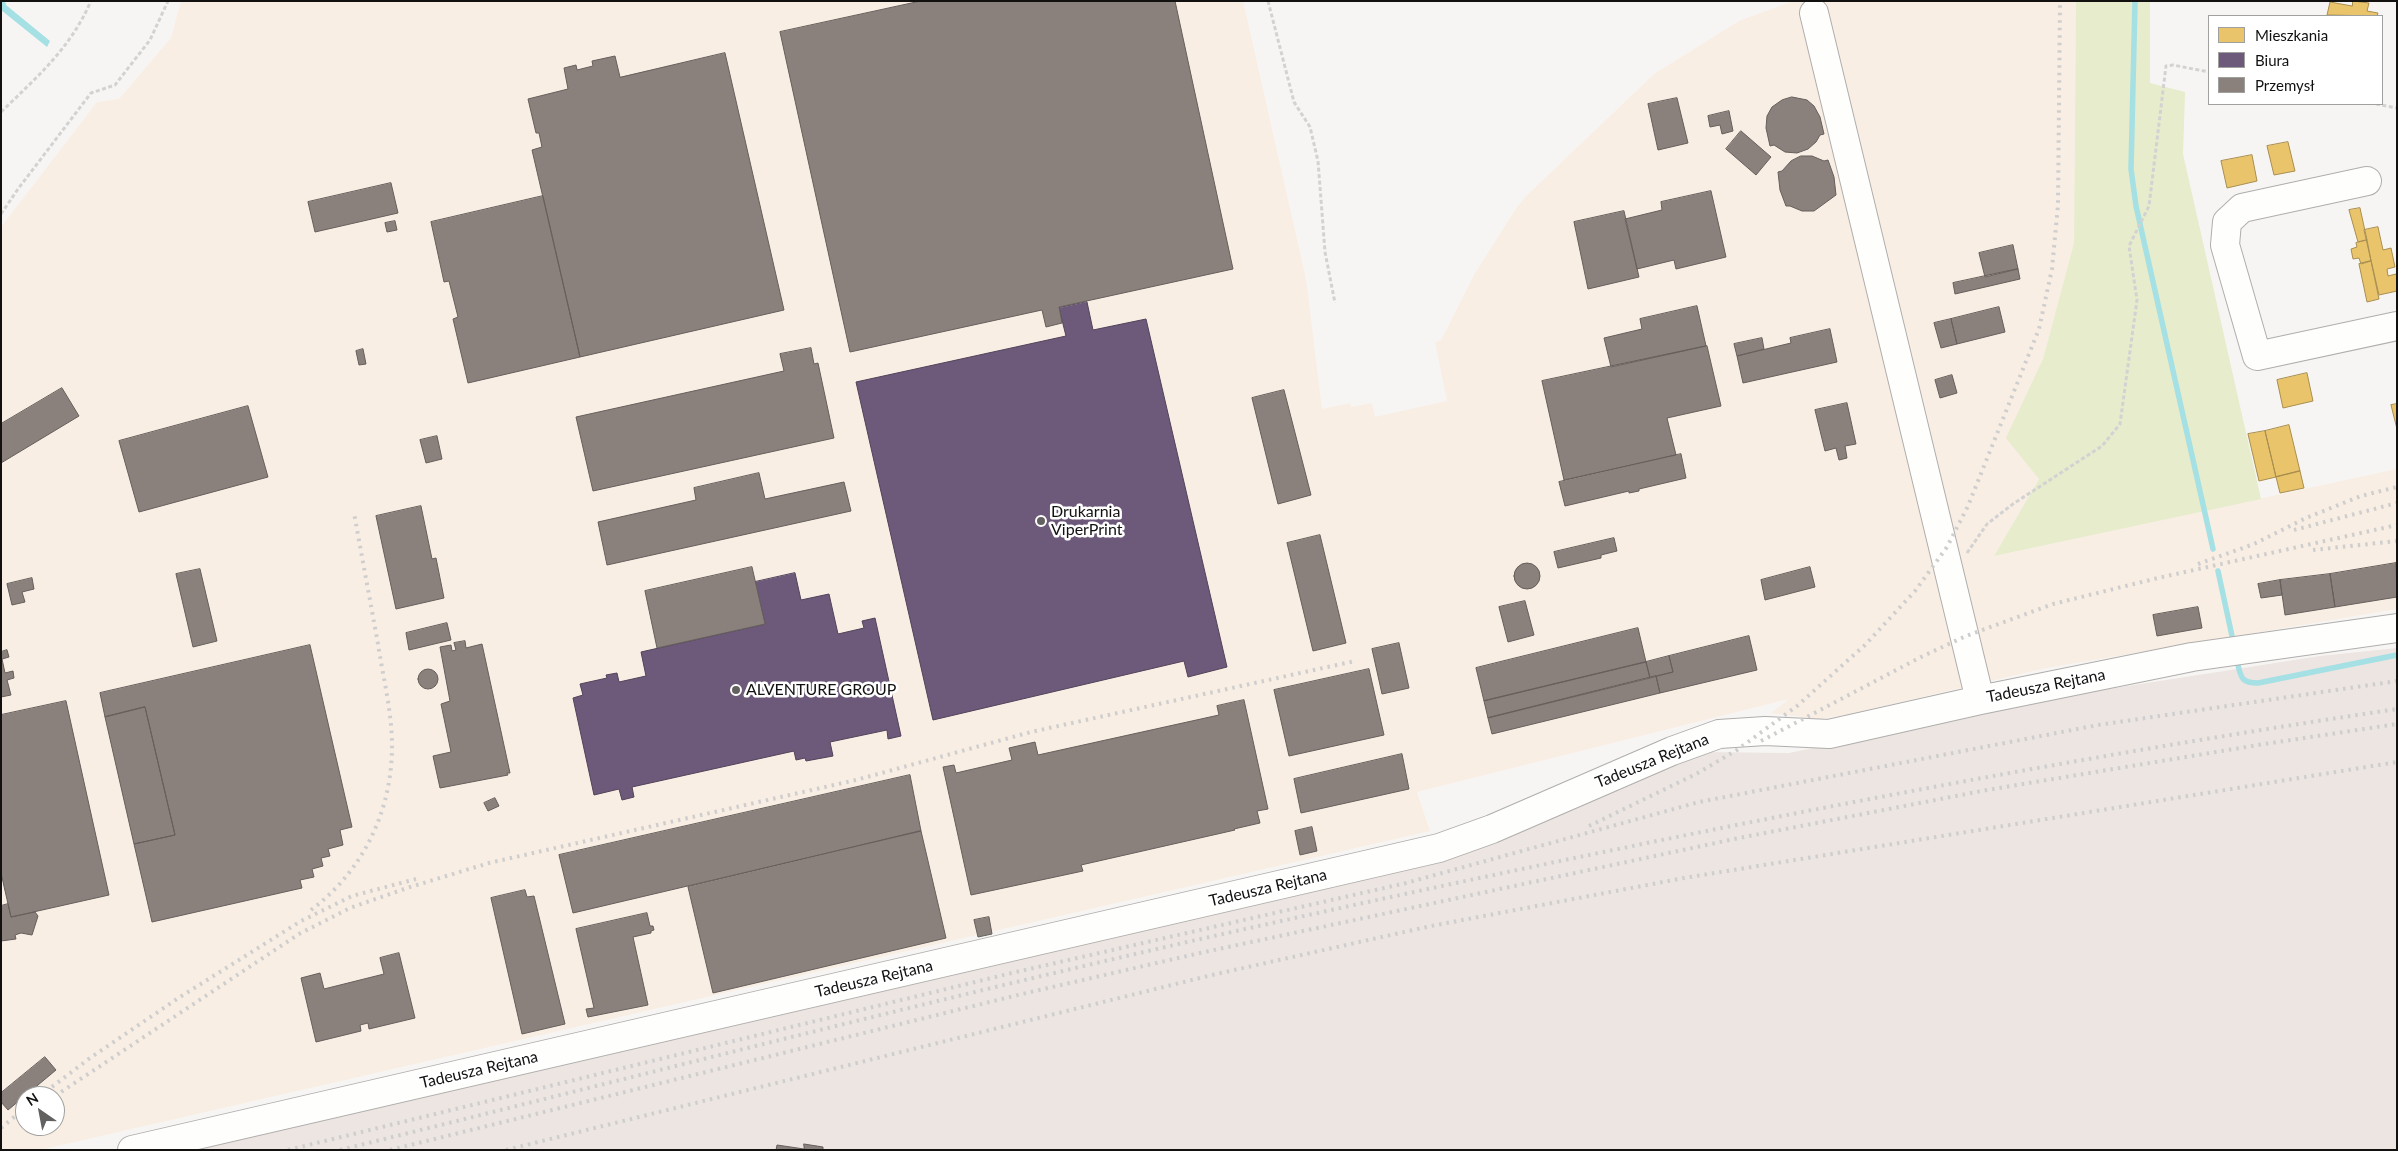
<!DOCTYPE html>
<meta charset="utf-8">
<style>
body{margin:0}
#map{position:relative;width:2398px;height:1151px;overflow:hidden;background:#f7f5f3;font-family:Lato,sans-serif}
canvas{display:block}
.frame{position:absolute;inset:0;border:2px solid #121110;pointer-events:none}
.legend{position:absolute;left:2208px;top:15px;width:175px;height:90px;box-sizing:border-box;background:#fff;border:1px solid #a0a09f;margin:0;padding:6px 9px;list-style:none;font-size:15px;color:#121110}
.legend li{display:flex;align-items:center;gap:10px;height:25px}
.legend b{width:25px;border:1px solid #a0a09f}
.north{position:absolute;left:15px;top:1086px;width:50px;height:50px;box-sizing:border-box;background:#fff;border:1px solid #a0a09f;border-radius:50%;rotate:327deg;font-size:14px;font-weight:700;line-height:20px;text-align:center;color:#121110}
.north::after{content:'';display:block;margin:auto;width:18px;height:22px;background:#62615f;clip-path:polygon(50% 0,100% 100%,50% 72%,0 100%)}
</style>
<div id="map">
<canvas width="2398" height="1151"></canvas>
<div class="frame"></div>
<ul class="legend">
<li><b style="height:14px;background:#e9c46a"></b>Mieszkania</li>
<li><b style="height:14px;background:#6d597a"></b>Biura</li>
<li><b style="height:14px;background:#8a817c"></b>Przemysł</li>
</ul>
<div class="north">N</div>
</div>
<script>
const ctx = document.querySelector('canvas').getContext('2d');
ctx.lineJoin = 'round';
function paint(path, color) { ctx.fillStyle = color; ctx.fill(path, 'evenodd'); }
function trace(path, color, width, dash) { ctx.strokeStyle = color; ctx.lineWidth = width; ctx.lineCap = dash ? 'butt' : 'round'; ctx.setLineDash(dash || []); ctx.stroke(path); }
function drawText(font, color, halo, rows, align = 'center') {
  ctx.font = font + ' Lato,sans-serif'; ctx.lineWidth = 5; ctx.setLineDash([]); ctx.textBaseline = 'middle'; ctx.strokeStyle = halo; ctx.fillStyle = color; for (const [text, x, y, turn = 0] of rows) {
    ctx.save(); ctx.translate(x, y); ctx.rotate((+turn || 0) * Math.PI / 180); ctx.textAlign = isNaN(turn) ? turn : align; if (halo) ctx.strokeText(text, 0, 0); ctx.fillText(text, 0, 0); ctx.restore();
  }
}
paint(new Path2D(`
 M181 1H1243L1306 279 1322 409 1350 403 1351 407 1372 403 1375 417 1447 401 1435 342 1441 340 1474 275 1513 213 1524 198 1654 74 1739 21 1793 1H2076L2074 243 2043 359 2027 396 2039 479 1994 556 2397 469V609L2046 668 1845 715 1818 719 1771 713 1789 699 1417 792 1430 831 40 1150H1V227L97 102 119 99 171 38ZM25 1096H55V1126H25Z`), '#f8eee3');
paint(new Path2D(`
 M2397 648V1150H194L1425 865 1701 752 1789 753 2070 695 2320 656Z`), '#ece5e1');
paint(new Path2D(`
 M2076 1H2150V83L2185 92 2183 154 2261 499 1994 556 2039 479 2006 438 2043 359 2074 243Z`), '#e6eccc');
paint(new Path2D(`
 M1 1H5L6 5 50 41 47 47 1 10Z`), '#a4e0e4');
const homes = new Path2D(`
 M2353 1 2369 3 2367 11 2378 13 2377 16 2327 15 2330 2 2352 6Z
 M2288 142 2295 171 2274 175 2267 146Z
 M2252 155 2257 181 2227 188 2221 161Z
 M2360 208 2367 240 2358 242 2349 210Z
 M2378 227 2383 250 2391 248 2395 267 2387 269 2388 276 2396 274 2397 277V291L2379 295 2364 230Z
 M2367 240 2371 261 2361 264 2359 258 2353 259 2351 249 2357 247 2356 243Z
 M2371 261 2379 299 2367 302 2359 264Z
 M2307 373 2313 401 2283 408 2277 380Z
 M2397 404V429L2391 405Z
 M2289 425 2300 471 2276 477 2265 431Z
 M2265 431 2276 477 2259 481 2248 434Z
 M2300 471 2304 488 2280 493 2276 477Z`);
paint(homes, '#e9c46a');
trace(homes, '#a88e4f', 1);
const offices = new Path2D(`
 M1087 302 1093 330 1146 319 1227 667 1188 677 1184 661 933 720 856 382 1066 336 1059 308Z
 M795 573 801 600 829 594 838 634 864 628 862 621 875 618 901 736 888 739 887 730 830 742 833 756 806 761 805 758 796 760 794 751 632 787 634 797 622 800 619 789 594 795 573 698 583 695 580 684 607 678 606 675 617 673 619 682 646 676 641 652 765 624 755 582Z`);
paint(offices, '#6d597a');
trace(offices, '#52435a', 1);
const industry = new Path2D(`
 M921 1H1175L1233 269 1059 307 1062 323 1046 327 1042 310 850 352 780 32Z
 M725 53 784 310 580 357 532 150 542 147 539 133H536L528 99 568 89 564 68 576 65 577 70 593 66 592 61 615 56 620 77Z
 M1792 97 1807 100 1814 106 1820 117 1824 134 1820 135 1816 142 1808 149 1797 153 1785 152 1774 145 1770 146 1766 128 1767 116 1772 107 1782 100Z
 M1677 98 1688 143 1658 150 1648 104Z
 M1729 111 1733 131 1722 134 1720 125 1710 127 1708 116Z
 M1741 131 1771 157 1756 175 1726 149Z
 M1801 156H1812L1824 161 1828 160 1834 177 1836 195 1814 211H1802L1790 206H1786L1780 190 1778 172 1782 171 1791 161Z
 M391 183 398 213 315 232 308 202Z
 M1711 191 1726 257 1676 269 1674 260 1637 269 1625 219 1662 210 1661 202Z
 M543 196 580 357 468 383 453 319 458 317 449 281 444 282 431 222Z
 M1624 211 1639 277 1588 289 1574 222Z
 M395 221 397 230 387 232 385 223Z
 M2013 245 2018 269 1985 277 1979 253Z
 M2018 269 2020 279 1955 294 1953 283Z
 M1697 306 1706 346 1611 367 1604 338 1642 329 1640 319Z
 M1999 307 2005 332 1957 344 1951 319Z
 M1951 319 1957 344 1941 348 1934 323Z
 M1830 329 1837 362 1743 383 1737 356 1791 343 1790 338Z
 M1762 338 1764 349 1737 356 1734 344Z
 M1707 346 1721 406 1667 418 1676 455 1564 480 1542 381Z
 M811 348 814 364 818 363 834 438 593 491 576 417 784 371 780 354Z
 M363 349 366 364 359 365 356 351Z
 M1952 375 1957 393 1940 398 1935 380Z
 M62 388 79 416 1 463V424Z
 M1284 390 1311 495 1278 504 1252 398Z
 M1847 403 1856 444 1845 446 1847 458 1839 460 1836 448 1825 451 1815 410Z
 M248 406 268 477 139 512 119 441Z
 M437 436 442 459 426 463 420 440Z
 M1681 454 1686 478 1639 489V491L1629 493V491L1565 506 1559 482Z
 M759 473 765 499 844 482 851 511 607 565 598 522 696 500 694 488Z
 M421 506 432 559 436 558 444 598 396 609 376 516Z
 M1320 535 1346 643 1313 651 1287 543Z
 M1614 538 1617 551 1601 555V558L1558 568 1554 552Z
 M2396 563 2397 597 2335 607 2330 574Z
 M1514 576a13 13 0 1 1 26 0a13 13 0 1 1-26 0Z
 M752 567 765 624 657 648 645 591Z
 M1810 567 1815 587 1765 600 1761 580Z
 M200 569 217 641 193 647 176 574Z
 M2330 574 2335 607 2285 615 2280 580Z
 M32 578 34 589 22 592 25 602 12 605 7 584Z
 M2280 580 2282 595 2261 598 2258 584Z
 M1525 601 1534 635 1508 642 1499 607Z
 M2198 607 2202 628 2157 636 2153 615Z
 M447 623 451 640 409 650 406 633Z
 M1638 628 1646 662 1484 701 1476 668Z
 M1749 636 1757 670 1660 693 1656 676 1673 672 1669 656Z
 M465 641 466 648 482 644 510 773H507L508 775 440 788 433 756 451 752 441 704 450 701 440 647 451 645 452 651 456 650 454 643Z
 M1399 643 1409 688 1382 694 1372 649Z
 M310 645 352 827 340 830 343 845 328 849 330 856 321 858 323 866 312 869 314 877 300 880 302 888 152 922 134 844 175 835 145 707 105 717 100 693Z
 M7 650 9 657 2 659 5 673 13 671 14 678 7 680 11 695 1 697V652Z
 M1669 656 1673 672 1650 678 1646 662Z
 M1646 662 1650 678 1488 718 1484 701Z
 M418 679a10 10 0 1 1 20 0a10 10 0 1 1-20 0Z
 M1369 669 1384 735 1289 756 1274 690Z
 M1656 676 1660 693 1492 734 1488 718Z
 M1244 700 1268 809 1257 811 1260 823 1234 829 1235 830 1081 865 1083 871 971 895 943 767 954 765 956 773 1012 760 1009 748 1035 742 1038 755 1219 715 1217 706Z
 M66 701 109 895 11 917 1 873V715Z
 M145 707 175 835 134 844 105 717Z
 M1402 754 1409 789 1301 813 1294 779Z
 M910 775 921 831 573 913 559 855Z
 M495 798 499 806 488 811 484 803Z
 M1312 827 1317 851 1300 855 1295 831Z
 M921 831 946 938 713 993 688 887Z
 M525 890 527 897 534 896 565 1024 522 1034 491 898Z
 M8 904 11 917 35 912 38 916 32 935 21 933 15 935 16 939 1 941V906Z
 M647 913 650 926H653L654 930 651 931V933L633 937 648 1005 588 1017 586 1009 594 1008 576 929Z
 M989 917 992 934 978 937 974 920Z
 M399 953 415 1018 369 1029 368 1023 360 1025 361 1031 316 1042 301 978 320 973 324 989 384 974 380 958Z
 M45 1057 56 1070 8 1110 1 1102V1093Z
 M804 1144 823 1147V1150H776L777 1145 804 1149Z`);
paint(industry, '#8a817c');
trace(industry, '#665f5c', 1);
trace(new Path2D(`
 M2135 1 2131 169 2136 206 2213 549
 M2218 571 2232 636
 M2238 665C2241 679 2243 683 2258 683L2397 655`), '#a4e0e4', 5.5);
const minor = new Path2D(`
 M1814 13 1980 700
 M2367 181 2242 208 2227 222 2225 245 2257 356 2397 326
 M132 1150 1439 848 1492 829 1672 751 1719 734 1765 731 1829 734 1980 700 2192 657 2397 628`);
trace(minor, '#b0aead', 30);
trace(new Path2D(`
 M1268 1 1294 102 1310 127 1318 161 1325 252 1335 303
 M2376 104 2397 108
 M1 112C37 77 70 49 91 1
 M1 214 18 189 91 93 115 85 150 40 168 1
 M1967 553 1987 524 2013 504 2102 446 2120 424 2137 300 2129 246 2149 206 2166 66 2173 65 2209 72`), '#d3d2d2', 3, [4, 2.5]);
trace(minor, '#fefefd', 28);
trace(new Path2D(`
 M2294 530 2397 503
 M2313 550 2397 541
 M2198 564 2254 544 2306 518 2361 496 2397 487
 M1761 741 1923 656 1966 636 2053 604 2158 578 2397 525
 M1589 826 1696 774 1737 750 1797 706 1865 645 1915 591 1947 547 1968 506 2039 329 2052 269 2058 205 2060 1
 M311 910C363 871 392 811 392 746 392 712 383 677 378 644 370 600 362 557 354 513
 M40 1096 90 1058 180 997 301 921 352 896 416 879
 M55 1096 299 934 350 908 407 888 489 863 856 780 1031 732 1355 661
 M1 1128 25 1108
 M288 1150 1016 972 1406 883 1699 802 2098 725 2397 681
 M340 1150C644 1075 948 995 1254 927 1633 843 2013 766 2397 709
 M390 1150 1022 994 1200 953 1739 838 1987 790 2258 745 2397 724
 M506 1150 1212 975 1431 926 1684 878 2397 762`), '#cfcece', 4, [2.5, 5]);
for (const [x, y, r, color] of [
 [1041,521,5,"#62615f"],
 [736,690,5,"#62615f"]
]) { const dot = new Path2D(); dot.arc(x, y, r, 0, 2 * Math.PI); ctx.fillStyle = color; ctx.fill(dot); trace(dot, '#fff', 2); }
drawText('16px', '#121110', '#fff', [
 ["Drukarnia",1051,512],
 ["ViperPrint",1051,530],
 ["ALVENTURE GROUP",746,690]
], 'left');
drawText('16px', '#121110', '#fff', [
 ["Tadeusza Rejtana",2046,686,-11],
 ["Tadeusza Rejtana",1652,761,-22],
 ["Tadeusza Rejtana",1268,888,-13],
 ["Tadeusza Rejtana",874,979,-13],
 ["Tadeusza Rejtana",479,1070,-13]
]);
</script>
